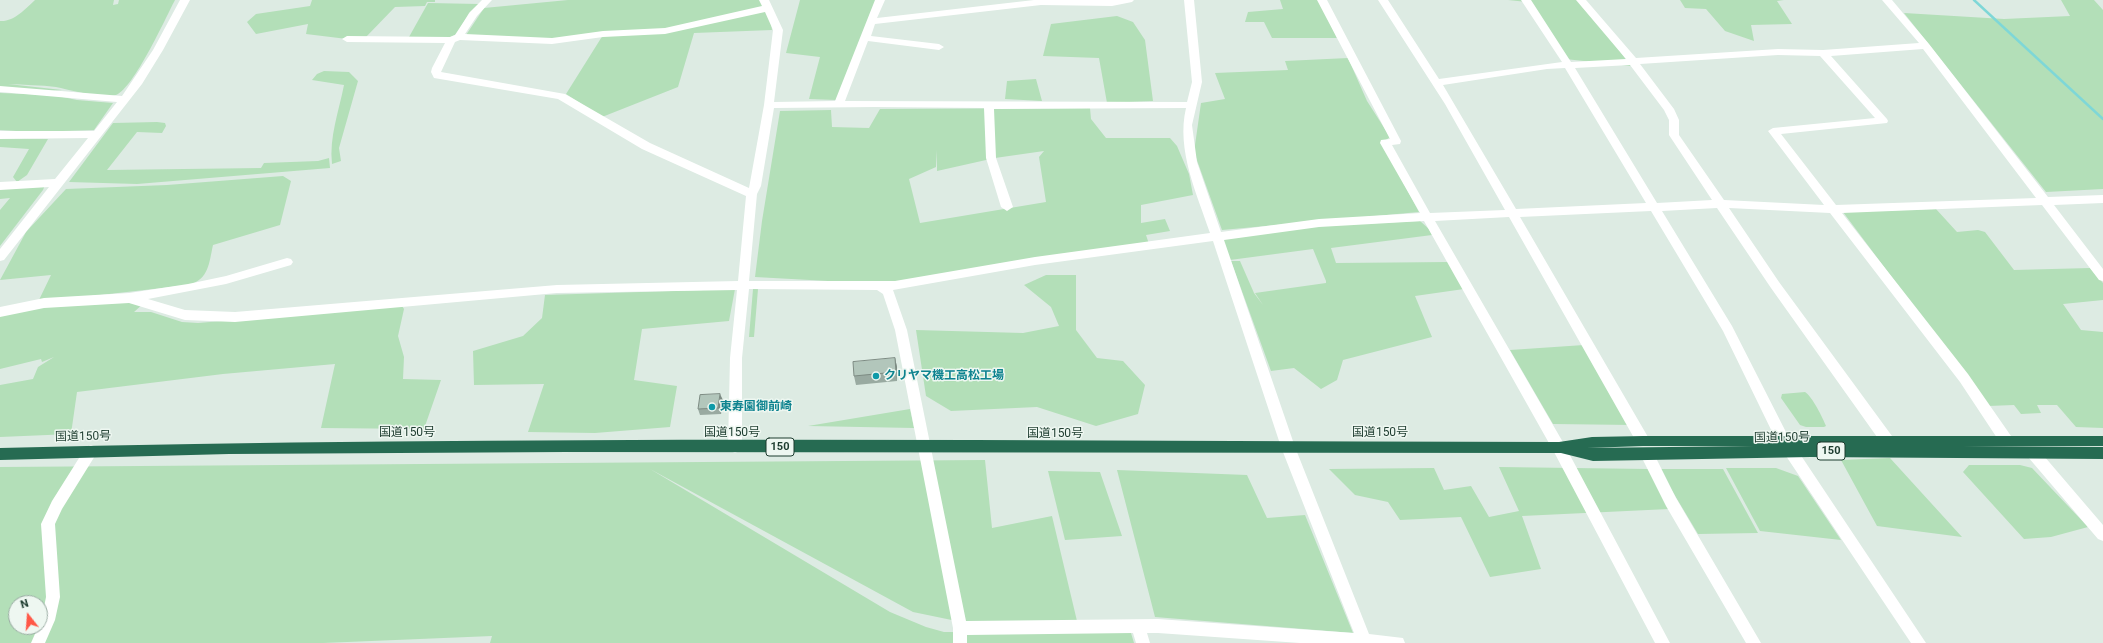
<!DOCTYPE html>
<meta charset="utf-8">
<style>
body{margin:0}
#map{position:relative;width:2103px;height:643px;overflow:hidden;background:#ddebe3;font-family:Roboto,sans-serif}
canvas{display:block}
.north{position:absolute;left:8px;top:595px;width:40px;height:40px;box-sizing:border-box;background:#eef7f1;border:1px solid #9aaca3;border-radius:50%;rotate:343deg;font-size:11px;font-weight:700;line-height:16px;text-align:center;color:#1d3c2f}
.north::after{content:'';display:block;margin:auto;width:14px;height:18px;background:#ff5847;clip-path:polygon(50% 0,100% 100%,50% 72%,0 100%)}
</style>
<div id="map">
<canvas width="2103" height="643"></canvas>
<div class="north">N</div>
</div>
<script>
const ctx = document.querySelector('canvas').getContext('2d');
ctx.lineJoin = 'round';
function paint(path, color) { ctx.fillStyle = color; ctx.fill(path, 'evenodd'); }
function trace(path, color, width, dash) { ctx.strokeStyle = color; ctx.lineWidth = width; ctx.lineCap = dash ? 'butt' : 'round'; ctx.setLineDash(dash || []); ctx.stroke(path); }
function drawText(font, color, halo, rows, align = 'center') {
  ctx.font = font + ' Roboto,"Noto Sans JP",sans-serif'; ctx.lineWidth = 3; ctx.setLineDash([]); ctx.textBaseline = 'middle'; ctx.strokeStyle = halo; ctx.fillStyle = color; for (const [text, x, y, turn = 0] of rows) {
    ctx.save(); ctx.translate(x, y); ctx.rotate((+turn || 0) * Math.PI / 180); ctx.textAlign = isNaN(turn) ? turn : align; if (halo) ctx.strokeText(text, 0, 0); ctx.fillText(text, 0, 0); ctx.restore();
  }
}
paint(new Path2D(`
 M35 0H114L113 5 118 4 119 0H175C165 19 134 88 116 95 104 99 70 90 56 87 41 85 24 85 8 84L62 90 40 92 0 89V21C14 22 25 9 35 0Z
 M312 0H435V2H427L425 6 395 7 366 37 347 39 306 34 308 24 256 34 247 22 256 14 310 6Z
 M568 0H768L772 30 694 33 678 87 602 117 566 94 603 35 561 40 466 35 484 8Z
 M800 0H880L836 100 809 99 820 57 786 53Z
 M1280 0H1319L1337 38H1272L1264 22H1245L1248 12 1283 9Z
 M1508 0H1581L1631 66 1565 59 1527 2Z
 M1680 0H1784L1777 1 1792 24 1751 25 1754 41 1725 31 1706 9 1685 8Z
 M2061 0H2094L2103 10V189L2046 192 1904 13 2004 19 2070 16Z
 M428 3 479 4 469 13 457 34 450 37H409Z
 M1117 16 1133 22 1145 40 1153 101 1107 103 1099 58 1043 56 1051 24Z
 M1348 58 1367 101 1390 137 1382 143 1419 212 1222 230 1194 152 1201 103 1225 99 1215 73 1288 70 1285 61Z
 M324 71 349 72 358 81 339 148 341 161 332 164C329 137 339 111 344 85L312 80 317 74Z
 M1036 79 1042 101 1005 99 1007 81Z
 M0 93 53 95 77 100 113 103 94 130 32 132 0 130Z
 M1090 108 1091 119 1106 138H1170L1177 146 1189 174 1193 195 1141 205V223L1165 219 1170 231 1146 235 1149 244 883 284 755 277 762 221 780 111 831 110 832 127 869 128 880 109ZM937 150V171L995 158 1044 151 1039 157 1046 202 920 223 909 179 936 167Z
 M157 122 165 123 166 126 162 133 137 132 107 170 261 168 264 163 318 161 329 158 330 168 137 184 69 182 113 123Z
 M0 138 48 139 27 175 17 182 13 177 29 149 0 147Z
 M283 176 291 181 280 225 213 245C209 263 209 279 189 285L38 302 51 275 0 280 26 232 66 189 167 185Z
 M45 185 43 190 0 246V210L10 198 0 199V189Z
 M1936 209 1957 232 1978 230 1985 232 2014 270 2090 268 2103 283V300L2063 304 2081 330 2103 332V428L2076 427 2057 405H2037L2041 413 2021 414 2014 405 1988 406 1843 212Z
 M1420 221 1429 229 1432 235 1331 248 1336 263 1449 262 1464 289 1415 296 1432 337 1343 360 1337 380 1321 389 1294 368 1271 371 1231 261H1240L1254 293 1263 305 1255 293 1326 283V281L1313 249 1230 260 1223 240 1227 237 1317 226Z
 M1046 275H1076V330L1097 358 1123 361 1145 385 1138 414 1096 426 1037 407 951 411 926 396 916 330 1023 333 1059 326 1051 307 1024 285Z
 M735 289 729 321 642 329 634 380 677 386 670 427 595 433 528 432 544 384 474 385 473 351 523 336 542 318 545 295Z
 M753 289H758L754 337H749Z
 M117 300 144 303 134 312H151L182 322 198 323 402 306 404 309 398 336 404 357 403 379 441 380 424 429 321 428 335 364 223 374 77 392 71 434 0 437V385L33 379 38 367 54 357 42 362 41 359 0 369V316L50 305Z
 M1584 345 1633 425 1553 424 1510 350Z
 M1805 392C1812 396 1823 418 1826 426L1824 427H1806L1800 425 1781 398 1782 394Z
 M910 409 914 428 808 426Z
 M1890 458 1962 537 1877 526 1841 460Z
 M985 460 992 528 1052 516 1077 621 971 624 913 612 650 469 890 612 926 627 944 632 1131 633 1134 643H490L492 636 323 643H0V467ZM16 603H40V627H16Z
 M1969 465H2020L2032 468 2088 527 2051 537 2024 539 1963 472Z
 M1499 467 1648 469 1669 509 1522 516 1541 569 1490 577 1461 517 1400 520 1388 502 1355 495 1329 469 1434 468 1444 490 1471 486 1489 517 1519 511Z
 M1726 468H1776L1798 476 1841 540 1760 531Z
 M1659 469H1723L1758 533 1698 534Z
 M1117 470 1247 475 1267 518 1305 515 1353 633 1155 617Z
 M1048 471 1100 472 1122 536 1065 540Z`), '#b3dfb8');
trace(new Path2D(`
 M1974 0 2103 119`), '#7ed7d7', 2.5);
paint(new Path2D(`
 M180 0H190L163 50 142 84 4 260 0 261V249L49 187 0 190V182L55 179 88 138 0 139V131H94L117 102 0 92V86L122 96 153 50Z
 M482 0H492L477 16 465 34 552 38 603 31 665 28 762 6 759 0H769L783 30 774 102 835 101 875 0H885L877 18 1034 0H1134L1132 2 1112 6 1041 5 875 24 871 36 939 44 944 47 939 50 868 41 845 101 1187 102 1192 82 1184 0H1194L1202 82 1192 125 1197 162 1221 232 1319 219 1420 213 1380 143 1381 140 1390 139 1317 0H1327L1401 141 1400 144 1392 145 1430 213 1505 210 1445 104 1378 0H1388L1439 79 1562 62 1521 0H1531L1571 62 1626 59 1576 0H1586L1636 58 1778 49 1823 50 1919 43 1882 0H1892L1929 44 2048 197 2103 195V203L2054 205 2103 269V281L2099 280 2042 205 1842 213 1968 374 2011 436 2013 440 2011 444 2006 445 2001 444 1960 382 1830 213 1729 208 1779 282 1892 436 1894 440 1892 444 1887 445 1882 444 1771 288 1717 208 1662 211 1732 326 1788 436 1926 643H1911L1778 444 1723 331 1651 211 1520 217 1648 437 1650 441 1648 445 1643 446 1638 445 1509 217 1435 221 1564 444 1670 643H1655L1554 452 1424 221 1319 227 1224 240 1295 447 1369 634 1403 638 1405 643H1300L1158 633H1147L1150 643H1136L1133 633 967 635V643H953V628L895 330 883 294 877 290 749 289 742 358V447L740 451 735 453 730 451 728 447 730 358 737 290 557 293 235 322 185 320 129 303 44 308 0 317V307L44 298 129 293 188 284 226 276 287 258 291 259 293 262 291 265 226 284 148 299 185 310 235 312 557 285 738 281 746 196 642 149 558 99 434 78 431 72 432 68 445 43 347 42 342 39 347 36 450 37 455 35 470 12ZM765 12 773 30 764 105 749 188 650 143 565 94 441 72 455 42 460 40 552 44 603 37 665 34ZM1923 49 2036 198 1836 205 1781 134 1887 123 1888 121 1887 119 1831 56ZM1778 55 1820 56 1875 118 1773 128 1768 131 1824 205 1724 200 1679 135V120L1674 109 1640 64ZM1630 65 1664 110 1669 120V135L1712 200 1657 203 1575 68ZM1565 68 1646 203 1516 209 1443 85 1547 69ZM875 107 984 108 986 158 1001 207 1007 211 1013 207 996 158 994 109 1186 108C1176 150 1197 194 1210 233L1035 257 895 281H749L757 194 761 186 774 108ZM1213 241 1281 447 1354 633 1158 619 966 621 907 330 893 290 1035 265Z
 M91 445 96 447 98 451 62 509 55 524 60 597 55 620 45 643H31L38 627H40L46 597 41 524 52 501 86 447Z
 M2033 447 2038 449 2103 525V541L2098 539 2028 457 2026 453 2028 449Z
 M1647 448 1652 450 1676 498 1761 643H1746L1666 506 1640 454 1642 450Z`), '#fff');
paint(new Path2D(`
 M1643 436H2103V446H1963L2103 447V459L1811 457 1593 461 1561 453 567 452 229 454 0 460V448C519 435 1039 441 1559 442L1592 437ZM1643 446H1754L1587 448Z`), '#266b52');
paint(new Path2D(`
 M895 358 897 367V381L856 385 854 376Z
 M723 400 721 414 700 415 698 409Z`), '#99aaa1');
paint(new Path2D(`
 M895 358 897 367V381L896 372Z
 M720 394 723 400 721 414 718 408Z`), '#7d8b83');
const building = new Path2D(`
 M895 358 896 372 854 376 853 362Z
 M720 394 718 408 698 409 700 395Z`);
paint(building, '#b2c6bb');
trace(building, '#7d8b83', 1);
for (const [x, y, r, color] of [
 [876,376,4,"#0f9aa8"],
 [712,407,4,"#0f9aa8"]
]) { const dot = new Path2D(); dot.arc(x, y, r, 0, 2 * Math.PI); ctx.fillStyle = color; ctx.fill(dot); trace(dot, '#eef7f1', 1.5); }
for (const [x, y, w] of [
 [780,447,28],
 [1831,451,28]
]) { const box = new Path2D(); box.roundRect(x - w / 2, y - 9, w, 18, 3); ctx.fillStyle = '#eef7f1'; ctx.fill(box); trace(box, '#1d3c2f', 1); }
drawText('bold 11px', '#1d3c2f', null, [
 ["150",780,447],
 ["150",1831,451]
]);
drawText('bold 12px', '#0d838f', '#eef7f1', [
 ["クリヤマ機工高松工場",884,376],
 ["東寿園御前崎",720,407]
], 'left');
drawText('12px', '#1d3c2f', '#eef7f1', [
 ["国道150号",407,433],
 ["国道150号",732,433],
 ["国道150号",1380,433],
 ["国道150号",1055,434],
 ["国道150号",83,437,-1],
 ["国道150号",1782,438,-1]
]);
</script>
